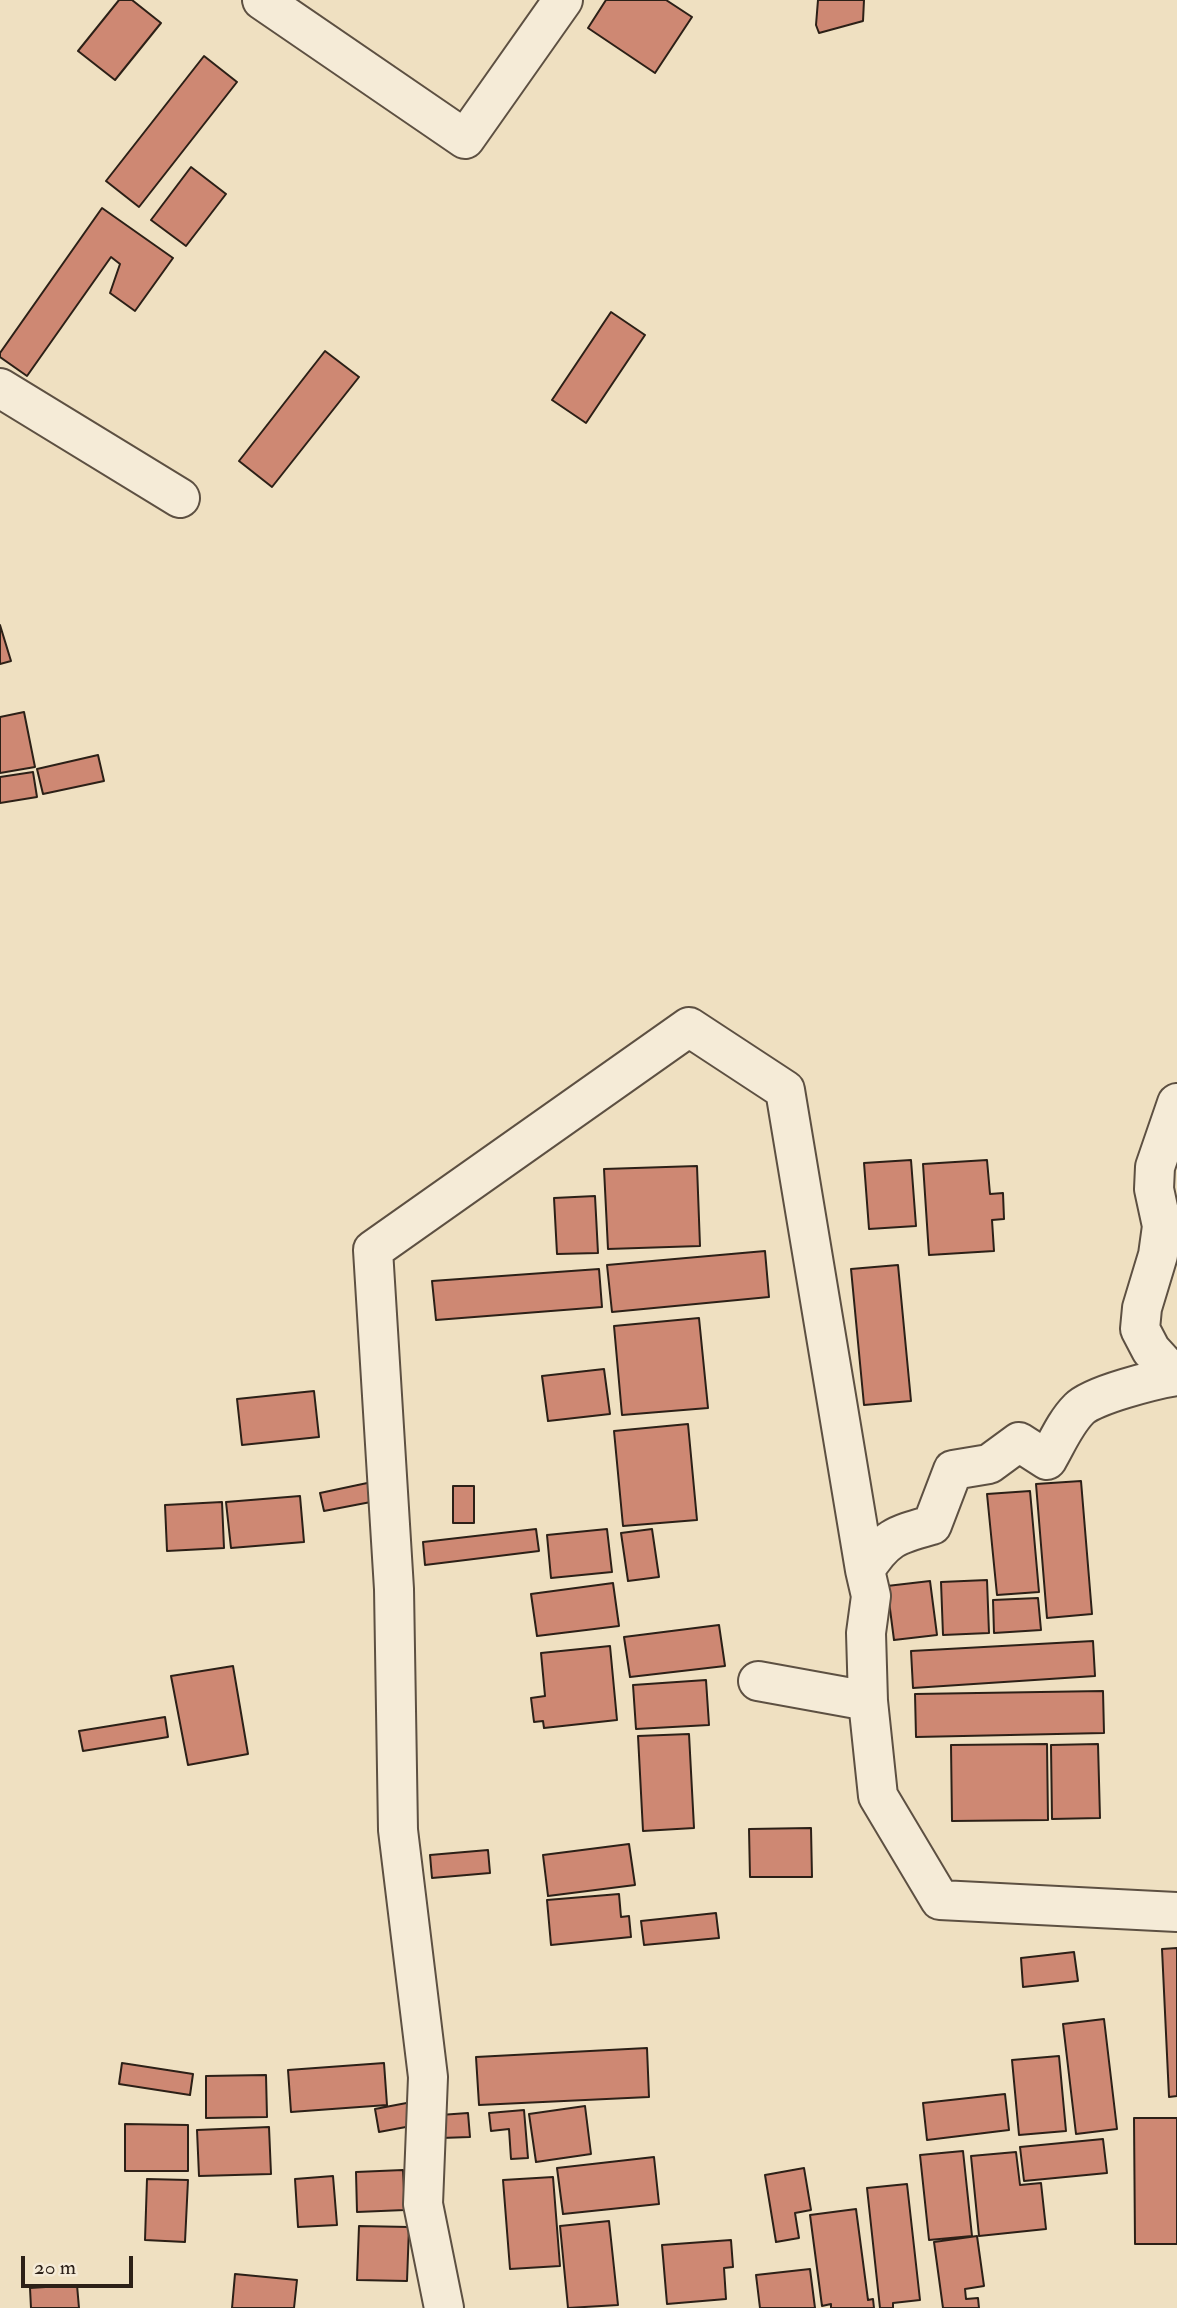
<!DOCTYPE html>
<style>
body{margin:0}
#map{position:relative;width:1177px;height:2308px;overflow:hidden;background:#efe0c1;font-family:"IM FELL Double Pica",serif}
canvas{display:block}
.scale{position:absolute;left:21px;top:2256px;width:112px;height:32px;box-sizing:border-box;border:4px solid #2c2017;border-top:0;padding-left:9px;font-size:21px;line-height:24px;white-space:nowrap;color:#2c2017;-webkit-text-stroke:5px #f5ebd7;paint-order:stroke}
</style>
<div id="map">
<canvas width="1177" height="2308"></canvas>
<div class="scale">20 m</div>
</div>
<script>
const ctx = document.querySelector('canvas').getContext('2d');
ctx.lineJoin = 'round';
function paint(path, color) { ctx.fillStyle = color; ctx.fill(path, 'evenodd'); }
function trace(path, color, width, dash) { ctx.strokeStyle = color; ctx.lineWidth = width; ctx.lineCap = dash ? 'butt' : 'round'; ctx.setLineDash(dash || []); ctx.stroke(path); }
const building = new Path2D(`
 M119 0H132L161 23 115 80 78 51Z
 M606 0H666L692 17 655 73 588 28Z
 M818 0H864L863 21 819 33 816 25Z
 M204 56 237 82 139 207 106 181Z
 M191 167 226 194 186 246 151 220Z
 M102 208 173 258 135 311 110 293 120 264 111 257 27 376 0 357V353Z
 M611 312 645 335 586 423 552 400Z
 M325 351 359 377 272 487 239 461Z
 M0 625 11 661 0 664Z
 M24 712 35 767 0 773V717Z
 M98 755 104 781 43 794 37 769Z
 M33 772 37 797 0 803V777Z
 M911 1160 916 1226 869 1229 864 1163Z
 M987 1160 990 1194 1003 1193 1004 1219 992 1220 994 1251 929 1255 923 1164Z
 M697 1166 700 1246 608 1249 604 1169Z
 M595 1196 598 1253 557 1254 554 1198Z
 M765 1251 769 1297 612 1312 607 1265Z
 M898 1265 911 1401 864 1405 851 1269Z
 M599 1269 602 1307 436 1320 432 1281Z
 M699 1318 708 1408 622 1415 614 1326Z
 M604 1369 610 1414 548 1421 542 1376Z
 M314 1391 319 1437 242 1445 237 1399Z
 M688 1424 697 1520 623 1526 614 1431Z
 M1081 1481 1092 1614 1047 1618 1036 1484Z
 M372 1482 376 1501 324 1511 320 1493Z
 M453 1486H474V1523H453Z
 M1030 1491 1039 1592 997 1595 987 1494Z
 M300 1496 304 1542 231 1548 226 1502Z
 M222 1502 224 1548 167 1551 165 1505Z
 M536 1529 539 1551 425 1565 423 1542Z
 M607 1529 612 1572 551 1578 547 1535Z
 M652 1529 659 1577 628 1581 621 1533Z
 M987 1580 989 1633 943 1635 941 1582Z
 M930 1581 937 1635 894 1640 887 1586Z
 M613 1583 619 1626 537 1636 531 1594Z
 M1038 1598 1041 1630 994 1633 993 1600Z
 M719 1625 725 1666 630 1677 624 1637Z
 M1093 1641 1095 1676 913 1688 911 1651Z
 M610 1646 617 1720 544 1728 543 1721 534 1722 531 1698 545 1696 541 1653Z
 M233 1666 248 1754 188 1765 171 1676Z
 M706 1680 709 1725 636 1729 633 1685Z
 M1103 1691 1104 1733 916 1737 915 1694Z
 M165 1717 168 1737 83 1751 79 1731Z
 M689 1734 694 1828 643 1831 638 1736Z
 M1047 1744 1048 1820 952 1821 951 1745Z
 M1098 1744 1100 1818 1052 1819 1051 1745Z
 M811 1828 812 1877H750L749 1829Z
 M629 1844 635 1885 548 1896 543 1855Z
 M488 1850 490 1873 432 1878 430 1855Z
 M619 1894 621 1917 629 1916 631 1937 551 1945 547 1900Z
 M716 1913 719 1938 644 1945 641 1921Z
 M1177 1948V2096L1169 2097 1162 1949Z
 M1074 1952 1078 1981 1023 1987 1021 1958Z
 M1104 2019 1117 2129 1076 2134 1063 2024Z
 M647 2048 649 2097 479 2105 476 2057Z
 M1059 2056 1066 2131 1019 2135 1012 2060Z
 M122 2063 193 2074 190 2095 119 2084Z
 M384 2063 387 2105 291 2112 288 2070Z
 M266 2075 267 2117 206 2118V2076Z
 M1005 2094 1009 2130 927 2140 923 2103Z
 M417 2101 422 2124 379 2132 375 2109Z
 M585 2106 591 2154 536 2162 529 2114Z
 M524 2110 528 2158 511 2159 509 2129 491 2131 489 2113Z
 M468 2113 470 2137 441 2138 440 2115Z
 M1134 2118H1177V2244H1135Z
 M125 2124 188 2125V2171H125Z
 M269 2127 271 2174 199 2176 197 2130Z
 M1103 2139 1107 2173 1024 2181 1020 2147Z
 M963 2151 972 2236 929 2240 920 2155Z
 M1016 2152 1020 2185 1041 2183 1046 2229 979 2236 971 2156Z
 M654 2157 659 2204 563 2214 557 2168Z
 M804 2168 811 2210 795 2213 799 2238 776 2242 765 2175Z
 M403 2170 405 2210 357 2212 356 2172Z
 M333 2176 337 2225 298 2227 295 2179Z
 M553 2177 560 2266 510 2269 503 2180Z
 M147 2179 188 2180 185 2242 145 2240Z
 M907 2184 920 2300 893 2303V2308H880L867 2188Z
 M856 2209 868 2300 873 2299 874 2308H831V2304L822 2306 810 2215Z
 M609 2221 618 2305 568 2308 560 2226Z
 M359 2226 409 2227 407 2281 357 2280Z
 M977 2236 984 2286 965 2289 966 2299 978 2298 979 2308H943L934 2242Z
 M731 2240 733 2267 724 2268 726 2299 667 2304 662 2245Z
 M810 2269 815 2308H760L756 2275Z
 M235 2274 297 2280 294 2308H232Z
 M77 2285 79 2308H31L30 2288Z`);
paint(building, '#ce8873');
trace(building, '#2c2017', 2);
const minor = new Path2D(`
 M262 0 465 139 563 0
 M0 388 180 498
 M1175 1376 1151 1350 1140 1329 1142 1308 1158 1255 1162 1226 1154 1189 1155 1167 1177 1103
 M758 1681 868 1701 866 1633 871 1596 865 1570C886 1537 896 1535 932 1525L953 1470 989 1464 1019 1442 1047 1460C1057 1443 1065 1423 1079 1409 1092 1395 1157 1379 1177 1376
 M868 1701 878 1796 940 1900 1177 1912
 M444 2308 423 2204 428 2077 398 1830 394 1589 373 1250 689 1027 785 1090 865 1570`);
trace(minor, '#5d5042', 42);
trace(minor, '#f5ebd7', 38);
</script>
